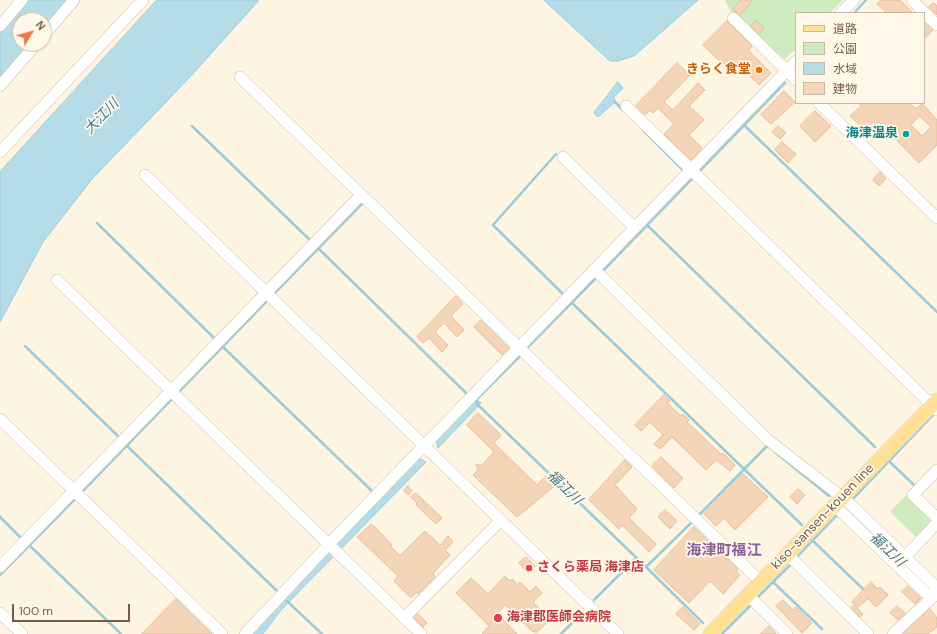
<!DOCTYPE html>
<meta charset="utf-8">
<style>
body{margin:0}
#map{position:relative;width:937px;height:634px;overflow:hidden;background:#fdf5e2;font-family:"DM Sans","Noto Sans JP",sans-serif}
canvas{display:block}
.legend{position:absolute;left:795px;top:12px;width:130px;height:92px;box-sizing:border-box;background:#fff8e9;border:1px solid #c8baa8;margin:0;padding:5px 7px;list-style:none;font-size:12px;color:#765c47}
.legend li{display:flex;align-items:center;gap:8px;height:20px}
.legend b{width:20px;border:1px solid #c8baa8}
.north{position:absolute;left:12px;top:12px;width:40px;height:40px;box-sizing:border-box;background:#fff8e9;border:1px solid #c8baa8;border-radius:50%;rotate:53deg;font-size:11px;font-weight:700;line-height:16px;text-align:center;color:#765c47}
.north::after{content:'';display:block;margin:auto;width:14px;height:18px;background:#ed7641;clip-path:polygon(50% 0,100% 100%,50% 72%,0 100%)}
.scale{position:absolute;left:12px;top:604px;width:118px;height:18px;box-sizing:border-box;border:2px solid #765c47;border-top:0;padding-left:5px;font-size:12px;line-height:14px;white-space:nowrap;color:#765c47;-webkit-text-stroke:3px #fff8e9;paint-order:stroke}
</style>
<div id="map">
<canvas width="937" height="634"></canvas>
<ul class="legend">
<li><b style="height:5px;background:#ffe197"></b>道路</li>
<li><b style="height:11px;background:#ceebc0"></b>公園</li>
<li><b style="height:11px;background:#b6dce8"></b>水域</li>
<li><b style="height:11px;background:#f4d5b8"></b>建物</li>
</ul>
<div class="north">N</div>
<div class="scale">100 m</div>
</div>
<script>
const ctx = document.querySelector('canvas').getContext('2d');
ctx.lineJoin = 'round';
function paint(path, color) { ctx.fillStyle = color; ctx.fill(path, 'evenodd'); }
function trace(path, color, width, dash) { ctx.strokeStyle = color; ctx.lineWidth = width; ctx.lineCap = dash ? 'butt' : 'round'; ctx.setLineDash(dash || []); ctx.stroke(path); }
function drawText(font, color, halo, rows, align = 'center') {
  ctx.font = font + ' "DM Sans","Noto Sans JP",sans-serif'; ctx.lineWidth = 3.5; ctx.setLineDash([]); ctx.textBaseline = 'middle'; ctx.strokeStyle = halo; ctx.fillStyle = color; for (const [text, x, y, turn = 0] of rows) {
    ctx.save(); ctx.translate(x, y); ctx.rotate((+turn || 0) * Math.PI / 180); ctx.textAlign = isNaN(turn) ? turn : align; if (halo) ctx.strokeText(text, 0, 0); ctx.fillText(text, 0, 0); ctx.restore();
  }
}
paint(new Path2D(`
 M725 0H843L830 13H796V49L785 59 778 54 776 56 731 12Z
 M907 494 935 522 918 539 890 512Z`), '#ceebc0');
const water = new Path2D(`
 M30 0H67L44 27V20H20V44H29L0 78V34Z
 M157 0H259L191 76 92 179 43 242 0 322V172Z
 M544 0H698L634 56 618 61H610L600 52Z
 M618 82 623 88 614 97 615 102 598 117 594 113Z
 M475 399 481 403 438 448 436 440Z
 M418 458 426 462 281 610 263 634H250Z`);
paint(water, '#b6dce8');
trace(water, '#9bcbda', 1);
trace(new Path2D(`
 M854 13 866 0
 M615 102 623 110
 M744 125 937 312
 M192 126 311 241
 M643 130 684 171
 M556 154 493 225 564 295
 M699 172 785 83
 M97 223 216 340
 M647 225 875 447
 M317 247 468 395
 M602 272 692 179
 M273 295 363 203
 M570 301 802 525
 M221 345 373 492
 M25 346 120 438
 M526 349 597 277
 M178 393 268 300
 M477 403V399L520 356
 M477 404 646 567 692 522
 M125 444 277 591
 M775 452 829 496
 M889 461 916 487
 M82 492 172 399
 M852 500 935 413
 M843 506 872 534
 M698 516 767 446 768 447
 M0 517 22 539
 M813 541 863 589
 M28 544 121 634
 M796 558 838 514
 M646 567 703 623
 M0 575 76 498
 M773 582 822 629
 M757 598 791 564
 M594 600 636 558
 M287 601 322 634
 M561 634 583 612
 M722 634 752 604`), '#9bcbda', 2.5);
const building = new Path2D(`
 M741 0H753L740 15 733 9Z
 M881 0H900L913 13H887L877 4Z
 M934 3 937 6V15L929 7Z
 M727 21 752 46 748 50 771 73 759 85 747 73 752 68 744 59 731 72 703 45Z
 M756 21 764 29 759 34 751 26Z
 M924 22 933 30 924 39Z
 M677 63 690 75 664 102 673 110 698 83 705 90 689 106 704 120 689 135 702 148 691 160 664 134 674 124 658 108 653 113 650 110 645 115 636 106Z
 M784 91 795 102 771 124 761 115Z
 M858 103H910L916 109 922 103 937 120V145L919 163 879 122 868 133 859 124 850 116 861 106ZM920 116 931 127 922 136 911 125Z
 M815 111 831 126 815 142 800 126Z
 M778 126 786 133 780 139 772 132Z
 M782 142 796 154 788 163 775 150Z
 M880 172 886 179 879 186 873 180Z
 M456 296 463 304 451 316 464 330 457 337 444 323 435 332 448 345 442 352 429 338 423 343 417 337Z
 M481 320 509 348 502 355 474 327Z
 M664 395 670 401 667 403 681 416 683 414 689 420 687 422 722 455 723 453 735 465 730 471 716 460 706 470 672 437 660 449 654 444 663 435 650 422 641 431 635 425Z
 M478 413 501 435 494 443 537 485 546 476 556 485 517 517 473 475 478 470 476 464 481 466 494 452 467 425Z
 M661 457 683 478 674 488 652 466Z
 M625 460 632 467 615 485 637 509 629 518 656 544 649 552 622 525 619 529 589 500Z
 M743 474 768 497 735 530 724 518 716 526 704 514Z
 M408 486 412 491 408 495 404 491Z
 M798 489 805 495 797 504 790 497Z
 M414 494H417L442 518 436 524 416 505 417 503 411 497Z
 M665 510 677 521 670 529 658 517Z
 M372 524 392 545 390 546 400 556 425 531 440 545 448 536 453 542 445 550 450 555 433 573 435 577 418 594 417 592 411 598 394 581 398 576 357 537Z
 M694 527 738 569 736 571 740 575 723 594 710 581 689 603 654 570Z
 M526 557 535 566 528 573 519 563Z
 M505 576 510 581 512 579 518 585 520 582 530 592 536 586 542 593 533 602 550 620 536 633 534 631 533 632 505 605 497 614 517 634H482L489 626 456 593 471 578 488 594Z
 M871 582 878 589 880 587 888 595 876 607 868 599 858 607 852 602Z
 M908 586 921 598 915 604 902 592Z
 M176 599 212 634H142Z
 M783 600 793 610 796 607 812 623 802 633 776 606Z
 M854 605 863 614 860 617 851 608Z
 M897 606 905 613 898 620 890 613Z
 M683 607 700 624 694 630 676 614Z
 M930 609 937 618V627L928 634H903Z
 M418 614 427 623 423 627 414 618Z
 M769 626 776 634H761Z`);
paint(building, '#f4d5b8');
trace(building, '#e7bd98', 1);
const minor = new Path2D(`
 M912 0 937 25
 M841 13 854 0
 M733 18 796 80
 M0 26 22 0
 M44 35 74 0
 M240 77 761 582
 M0 86 36 44
 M819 103 937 218
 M626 106 937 410
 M0 152 143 0
 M563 157 635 228
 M145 175 618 634
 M594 269 768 440 847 501 937 588
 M57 280 421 634
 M0 419 222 634
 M937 470 913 495 937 518
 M834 505 931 598
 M788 555 868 634
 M905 557 937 523
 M0 567 361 195
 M748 595 787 634
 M0 613 22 634
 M404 618 500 521
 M245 634 328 545 796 61
 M893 634 937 593`);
const major = new Path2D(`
 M710 634 937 400`);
trace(minor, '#cfbda8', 12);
trace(major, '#ded8d3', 15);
trace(minor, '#fff', 11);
trace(major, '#ffe197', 14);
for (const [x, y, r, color] of [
 [759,70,4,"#e8710a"],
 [906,134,4,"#0f9aa8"],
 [529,568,4,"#e0444e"],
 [498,618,5,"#e0444e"]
]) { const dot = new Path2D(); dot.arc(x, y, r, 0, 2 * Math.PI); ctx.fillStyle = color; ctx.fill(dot); trace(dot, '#fff8e9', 1.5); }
drawText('bold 13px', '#c56008', '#fff8e9', [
 ["きらく食堂",751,70]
], 'right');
drawText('bold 13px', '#0d838f', '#fff8e9', [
 ["海津温泉",898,134]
], 'right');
drawText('13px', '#765c47', '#fff8e9', [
 ["kiso-sansen-kouen line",823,517,-46]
]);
drawText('bold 13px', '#be3a42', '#fff8e9', [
 ["さくら薬局 海津店",537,568],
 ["海津郡医師会病院",507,618]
], 'left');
drawText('italic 14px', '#40788b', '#fff8e9', [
 ["大江川",102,117,-46],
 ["福江川",564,488,44],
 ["福江川",887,550,44]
]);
drawText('bold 15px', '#8c629a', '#fff8e9', [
 ["海津町福江",724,551]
]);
</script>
